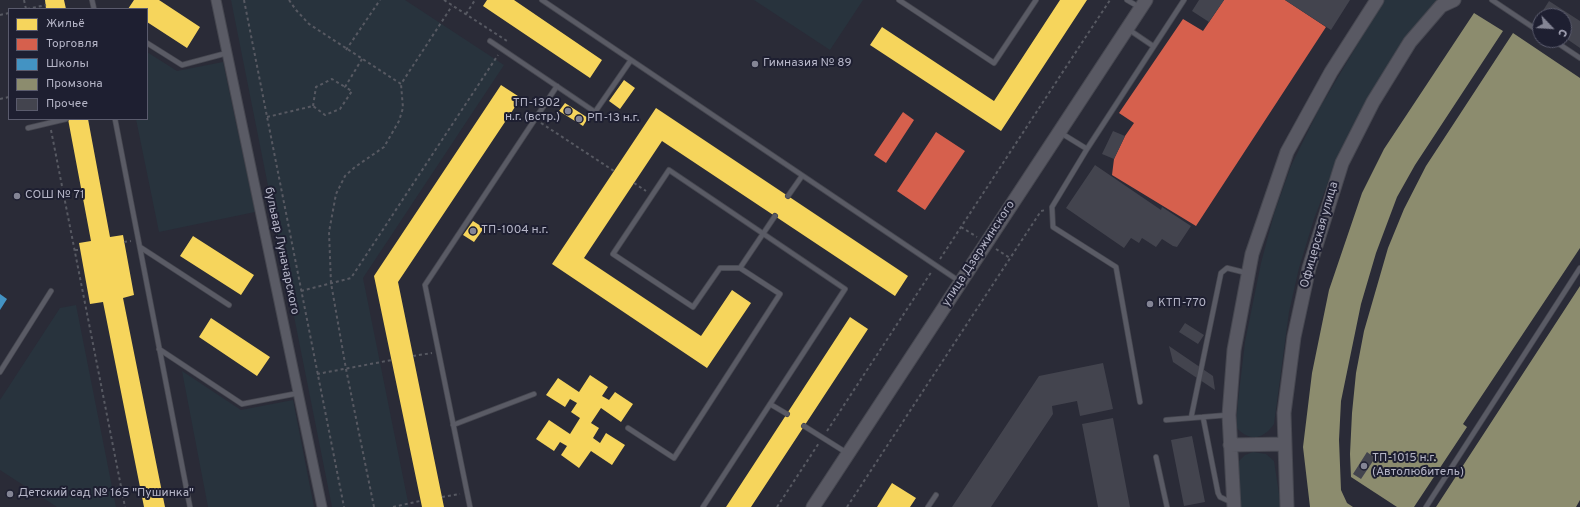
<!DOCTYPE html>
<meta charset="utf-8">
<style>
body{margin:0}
#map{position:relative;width:1580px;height:507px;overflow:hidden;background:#2a2b37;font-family:Overpass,sans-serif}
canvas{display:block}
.legend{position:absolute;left:8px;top:8px;width:140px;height:112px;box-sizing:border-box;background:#1e1f31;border:1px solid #5a5b6d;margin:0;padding:5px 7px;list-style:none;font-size:12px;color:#b5b5c7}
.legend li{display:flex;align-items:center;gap:8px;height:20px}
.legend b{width:20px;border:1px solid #5a5b6d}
.north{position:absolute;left:1532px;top:8px;width:40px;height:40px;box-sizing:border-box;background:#1e1f31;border:1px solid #5a5b6d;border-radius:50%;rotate:115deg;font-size:11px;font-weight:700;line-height:16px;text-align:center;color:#b5b5c7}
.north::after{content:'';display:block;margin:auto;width:14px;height:18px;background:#848595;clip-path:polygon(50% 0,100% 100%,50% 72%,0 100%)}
</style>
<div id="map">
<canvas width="1580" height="507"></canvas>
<ul class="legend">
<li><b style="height:11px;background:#f6d55c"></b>Жильё</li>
<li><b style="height:11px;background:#d6604d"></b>Торговля</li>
<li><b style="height:11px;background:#4393c3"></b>Школы</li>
<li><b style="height:11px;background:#8c8c6e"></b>Промзона</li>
<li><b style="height:11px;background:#43444e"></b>Прочее</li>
</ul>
<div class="north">С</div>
</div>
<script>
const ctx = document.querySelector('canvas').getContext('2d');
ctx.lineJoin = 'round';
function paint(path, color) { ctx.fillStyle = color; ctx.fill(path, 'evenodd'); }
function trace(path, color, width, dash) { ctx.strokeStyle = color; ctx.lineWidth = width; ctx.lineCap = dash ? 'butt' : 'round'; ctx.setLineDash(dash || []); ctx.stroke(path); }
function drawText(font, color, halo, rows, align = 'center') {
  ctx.font = font + ' Overpass,sans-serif'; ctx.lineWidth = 4; ctx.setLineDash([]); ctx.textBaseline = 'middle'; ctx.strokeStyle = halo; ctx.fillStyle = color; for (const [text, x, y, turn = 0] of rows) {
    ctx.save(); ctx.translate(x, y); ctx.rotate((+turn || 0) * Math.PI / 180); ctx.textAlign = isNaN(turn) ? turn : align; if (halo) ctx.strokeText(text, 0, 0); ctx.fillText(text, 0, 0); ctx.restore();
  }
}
paint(new Path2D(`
 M231 0H405L504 65 363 278 409 507H332Z
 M754 0H863L830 50Z
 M1384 0H1439L1350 136 1330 177 1314 219 1299 268 1289 312 1274 424C1263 440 1249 442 1236 427L1238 401 1245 342 1261 263 1274 214 1291 166 1319 109Z
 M147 52 177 71 223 62 255 212 159 232 136 119H147Z
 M76 305 116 507H57L0 470V400L60 308Z
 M182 371 241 410 293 400 314 507H208Z
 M1253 452 1266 454 1274 461 1281 507H1240L1238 462 1245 455Z`), '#28333d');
paint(new Path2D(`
 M45 0H64L66 9H46Z
 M134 0H159L200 27 187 48 147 22V9H128Z
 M487 0H514L602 60 590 78 483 6Z
 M1060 0H1087L1001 131 870 45 882 27 994 101Z
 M624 80 635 88 620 109 609 101Z
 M501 85 521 98 398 282 444 507H422L374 276Z
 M565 103 588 118 583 126 559 111Z
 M656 108 908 276 895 296 662 141 584 258 701 336 732 290 751 303 707 368 552 264Z
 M68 119H88L110 237 123 235 134 295 123 298 165 507H144L103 302 90 304 79 243 91 241Z
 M473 221 484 228 474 242 463 235Z
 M193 236 254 275 241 295 180 256Z
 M850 317 868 329 751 507H726Z
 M211 318 270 357 257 376 199 337Z
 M590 375 608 387 602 396 609 400 615 392 633 404 621 422 601 408 591 423 599 428 593 438 600 443 606 433 625 445 612 465 591 451 579 468 561 455 567 446 560 442 554 451 536 439 549 420 570 434 580 418 571 412 577 403 570 399 565 407 546 395 558 378 579 392Z
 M892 483 916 498 910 507H877Z`), '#f6d55c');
paint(new Path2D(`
 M1224 0H1285L1326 27 1196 226 1112 175 1114 159 1125 136 1134 123 1119 113 1183 19 1203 31Z
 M903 112 914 120 886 163 874 155Z
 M936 132 965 151 925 210 897 191Z`), '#d6604d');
paint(new Path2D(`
 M0 294 7 299 0 310Z`), '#4393c3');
paint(new Path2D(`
 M1474 13 1503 31 1415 165 1397 197 1376 253 1361 304 1341 401 1339 440 1341 490 1347 503 1353 507H1310L1303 447 1312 373 1329 290 1362 193 1384 149Z
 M1513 33 1580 78V248L1463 424 1467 427 1414 507H1397L1351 477 1350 454 1352 413 1356 373 1364 331 1388 248 1404 209 1426 166Z
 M1580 286V500L1576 507H1436Z`), '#8c8c6e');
paint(new Path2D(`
 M1199 0H1224L1209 22 1192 11Z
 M1285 0H1350L1331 30Z
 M1549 1 1580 21V48L1564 37V16H1540V22L1537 20Z
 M1113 131 1125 136 1114 159 1102 154Z
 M1095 165 1161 210 1162 207 1191 226 1177 247 1173 246 1162 239 1156 247 1142 238 1139 243 1131 238 1124 248 1066 208Z
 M1185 323 1204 335 1198 344 1179 332Z
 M1169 346 1213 376 1215 390 1173 362Z
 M1103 363 1113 409 1080 416 1077 401 1052 406 1053 414 991 507H952L1039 376Z
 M1113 418 1130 507H1098L1082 424Z
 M1192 436 1205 502 1184 506 1171 440Z
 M1367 452 1375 458 1361 479 1353 474Z`), '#43444e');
const service = new Path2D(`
 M92 0 94 9
 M542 0 959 281
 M899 0 994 63 1036 0
 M1127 0 1139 7
 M1492 0 1540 32
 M1128 29 1153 46
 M1553 40 1580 58
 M490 41 595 112 631 60
 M147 43 182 65 227 53
 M115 119 190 507
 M28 128 66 119
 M1061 133 1087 149
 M788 196 802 176
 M140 247 229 305
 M740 268 775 216
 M159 349 242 404 299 393
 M0 372 51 291
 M1140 402 1116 267 1053 227 1052 207 1087 149 1184 0
 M770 404 787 414
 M1203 417 1218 493 1220 497 1233 503
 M1191 418 1221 273 1227 268 1247 273
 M1166 420 1228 415
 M453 425 534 394
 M804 426 847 453
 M628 428 674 458 780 294 740 268H720L693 307 613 254 669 170 845 289 703 507
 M1156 457 1167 507
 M470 507 425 285 557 86
 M928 507 936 495
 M1426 507 1580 268`);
const minor = new Path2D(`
 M216 0 322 507`);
const secondary = new Path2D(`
 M1230 445 1285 444
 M813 507 1146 0
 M1234 507 1229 415 1234 350 1252 254 1287 152 1331 72 1377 0
 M1287 507 1284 413 1294 337 1309 268 1342 163 1373 102 1410 42 1441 6 1454 0`);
trace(service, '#464750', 6);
trace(minor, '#464750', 11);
trace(secondary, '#464750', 15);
trace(new Path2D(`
 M24 0 26 9
 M244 0 344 507
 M289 0 296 10 309 24 401 84 452 6
 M444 0 507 41 506 43
 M27 9 46 5
 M466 14 475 0
 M0 15 9 13
 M346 50 380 0
 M0 99 9 97
 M313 106 316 87 332 79 345 87
 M267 117 313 106 325 115 340 109 352 91 345 87 362 59
 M541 123 614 171
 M51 130 125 507
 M634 183 646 191
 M961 227 977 237
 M124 242 131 241
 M996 249 1010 258
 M75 250H80
 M940 259 1110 0
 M301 291 351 278 498 55
 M413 356 432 353
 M317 374 392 360
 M827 431 932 271
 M442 497 460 494
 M374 507 346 369 331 283 329 232 336 194 345 176 355 167 384 147 399 121 403 108 401 84
 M393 507 420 501
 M777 507 819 443
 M847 507 1041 211 1046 210`), '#575962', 2, [3, 3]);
trace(service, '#5a5b65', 4.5);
trace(minor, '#5a5b65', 9);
trace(secondary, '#595963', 13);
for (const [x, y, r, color] of [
 [755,64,4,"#848595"],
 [568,111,4,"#848595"],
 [579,119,4,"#848595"],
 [17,196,4,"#848595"],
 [473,231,4,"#848595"],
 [1150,304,4,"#848595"],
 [1364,466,4,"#848595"],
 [10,494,4,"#848595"]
]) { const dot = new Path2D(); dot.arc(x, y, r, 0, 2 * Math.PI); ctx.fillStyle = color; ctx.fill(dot); trace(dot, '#1e1f31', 1.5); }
drawText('12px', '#b5b5c7', '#1e1f31', [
 ["Гимназия № 89",763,64],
 ["ТП-1302",560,104,"right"],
 ["н.г. (встр.)",560,118,"right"],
 ["РП-13 н.г.",587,119],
 ["СОШ № 71",25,196],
 ["ТП-1004 н.г.",481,231],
 ["КТП-770",1158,304],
 ["ТП-1015 н.г.",1372,459],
 ["(Автолюбитель)",1372,473],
 ["Детский сад № 165 \"Пушинка\"",18,494]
], 'left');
drawText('12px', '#b5b5c7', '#1e1f31', [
 ["Офицерская улица",1320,235,-74],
 ["бульвар Луначарского",281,251,78],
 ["улица Дзержинского",979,254,-57]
]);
</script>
